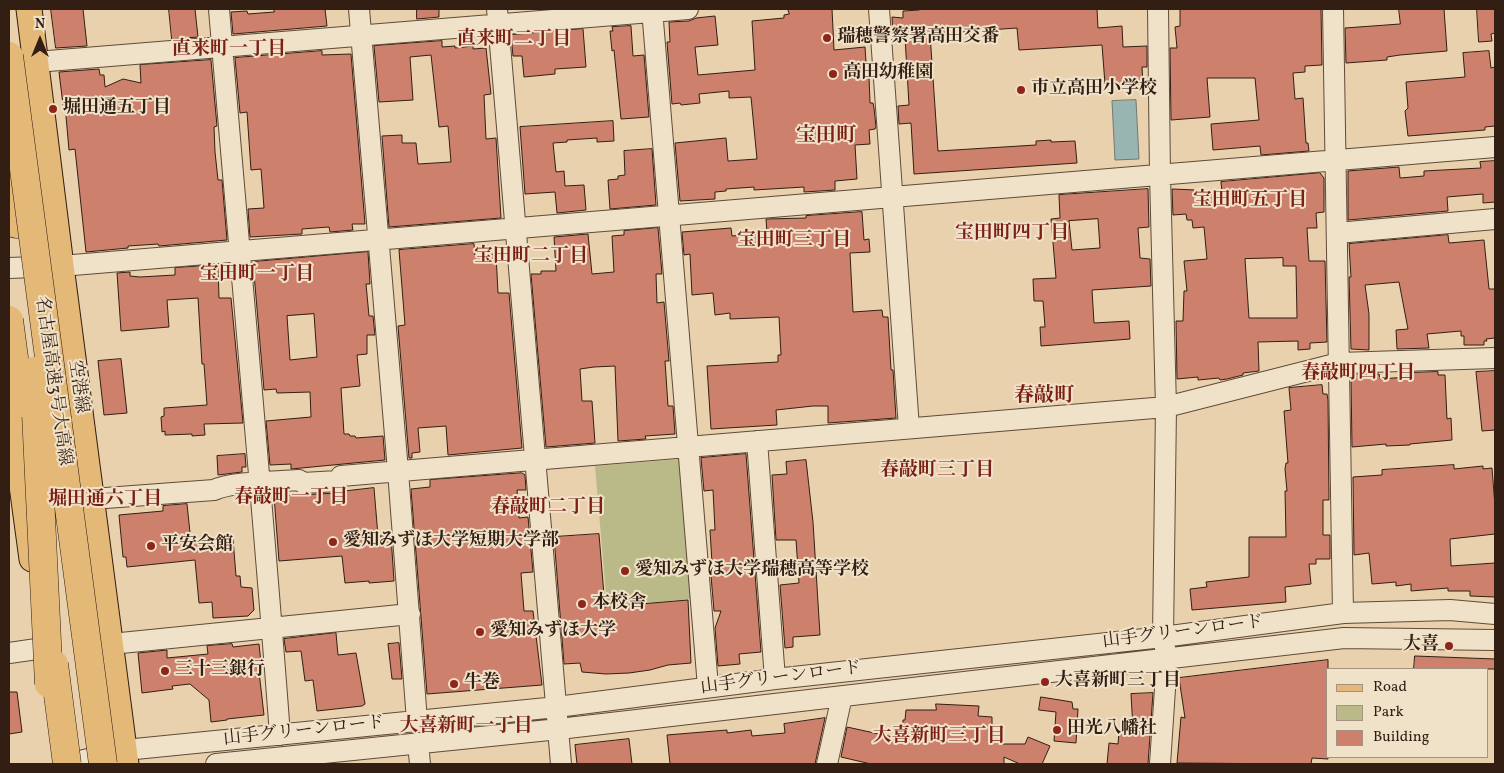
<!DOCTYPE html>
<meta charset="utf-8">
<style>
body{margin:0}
#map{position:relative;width:1504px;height:773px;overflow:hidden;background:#e8d1ac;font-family:Vollkorn,serif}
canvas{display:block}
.frame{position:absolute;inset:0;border:10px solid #331e13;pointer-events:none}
.legend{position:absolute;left:1326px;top:668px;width:162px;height:90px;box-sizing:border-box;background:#f0e1c9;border:1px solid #a49380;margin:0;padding:6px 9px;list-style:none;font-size:15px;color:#331e13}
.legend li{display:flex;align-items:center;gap:10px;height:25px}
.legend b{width:25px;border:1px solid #a49380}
.north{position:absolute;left:15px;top:15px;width:50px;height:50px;-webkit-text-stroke:4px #f0e1c9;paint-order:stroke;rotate:0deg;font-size:14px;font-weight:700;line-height:20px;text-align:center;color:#331e13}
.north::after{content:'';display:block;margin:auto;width:18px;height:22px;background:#331e13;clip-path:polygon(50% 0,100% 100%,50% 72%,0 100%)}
</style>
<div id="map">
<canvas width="1504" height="773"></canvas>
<div class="frame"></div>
<ul class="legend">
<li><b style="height:6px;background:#e4b876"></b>Road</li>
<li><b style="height:14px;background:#b9ba87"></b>Park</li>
<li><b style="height:14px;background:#cd816d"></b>Building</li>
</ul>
<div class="north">N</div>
</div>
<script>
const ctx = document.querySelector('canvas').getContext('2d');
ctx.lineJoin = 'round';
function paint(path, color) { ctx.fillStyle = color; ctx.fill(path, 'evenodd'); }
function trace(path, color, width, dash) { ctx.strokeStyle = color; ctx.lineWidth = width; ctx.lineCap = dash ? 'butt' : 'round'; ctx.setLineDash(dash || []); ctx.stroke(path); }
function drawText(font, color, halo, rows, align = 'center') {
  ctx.font = font + ' Vollkorn,"Noto Serif JP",serif'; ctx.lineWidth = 4; ctx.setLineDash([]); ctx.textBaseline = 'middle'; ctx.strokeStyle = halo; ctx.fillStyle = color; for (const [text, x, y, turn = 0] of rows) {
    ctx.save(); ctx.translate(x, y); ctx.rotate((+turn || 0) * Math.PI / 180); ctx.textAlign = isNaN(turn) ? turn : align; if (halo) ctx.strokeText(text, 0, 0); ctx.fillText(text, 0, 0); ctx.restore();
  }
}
paint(new Path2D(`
 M681 459 693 599 607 606 595 466Z`), '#b9ba87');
const water = new Path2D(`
 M1136 100 1139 159 1115 160 1112 101Z`);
paint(water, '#99b5b1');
trace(water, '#707972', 1);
const building = new Path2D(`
 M51 9H83L87 46 56 48Z
 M169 9H195L198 37 172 39Z
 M274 9H325L327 26 233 34 231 12 247 11 248 14 274 12Z
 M417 9H439V17L417 19Z
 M788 9H832L834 50 865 47 867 77H869L870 103H873L874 108 876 127 875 129 869 130 870 144 855 145 857 179 835 181V190L804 192V187L754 190V187L726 189V191L715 192V199L680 201 675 143 726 138 728 161 757 159 751 97 729 98V91L699 94 700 103 681 105 680 103 672 104 667 42H670L669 22 689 21 696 18 715 16 718 45 695 47 698 75 755 70 752 21 784 18V15L789 14Z
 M919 9H1097L1098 28 1122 26 1123 47 1147 46V67H1142L1143 84 1117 86V83L1105 84 1102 45 1019 50 1017 28 930 34 938 151 1036 145V141L1051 140V142L1075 141 1077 163 914 174 911 123 899 124 898 106 909 105 905 37H893L892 17 903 18V11L919 10Z
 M1201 9H1321L1322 65 1305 66V72L1293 73 1295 99 1303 98 1306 143H1308L1309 151 1261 155 1260 146 1213 150 1211 124 1259 120 1255 78H1207L1210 117 1171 120 1170 48H1177L1175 27 1180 26V10Z
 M1399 9H1444L1447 51 1400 55 1387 57V60L1346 63 1345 28 1400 24Z
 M1477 9H1495V33L1491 34 1492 41 1479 42Z
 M631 26 633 56 644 55 649 117 621 119 614 50 612 51 610 31H613L612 27Z
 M583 29 586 67 555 69V74L524 77 522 56H513L511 35Z
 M442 41V47L455 46V48L473 46V49L486 48 491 94 484 95 486 139 496 138 501 218 389 227 382 136 402 135V143H416L418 164 451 162 448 126 439 127 431 55 410 57 413 100 379 102 374 46Z
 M322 51V55L351 54 365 224H352L353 230 330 232 329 227 302 229V234L250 237 248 209 264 208 261 169 251 170 247 112 240 113 235 58Z
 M1489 51 1491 68 1495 67V126L1485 127V130L1408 136 1405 111 1408 108 1406 82 1465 77 1463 53Z
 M211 60 217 126 214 127 215 152 218 180H222L227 240 159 246 158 244 128 246V248L86 252 75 149 69 150 65 105H63L59 72 99 69 100 75H104L105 87 123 79 141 83 140 65Z
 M613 121 614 141 597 142V138L567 140V142L553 143 556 172 564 171 565 186 584 185 586 210 557 213 555 192 525 194 520 127Z
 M652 149 656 205 610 209 608 180 618 179V176L625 175 624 151Z
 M1495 161V202L1483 203V194L1447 197 1448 211 1348 220V171L1399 167 1400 178 1424 176V171L1481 168 1480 162Z
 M1320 173 1324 178V212L1316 213 1317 228H1307L1309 261H1325L1327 342 1310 343V349L1298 350V341L1258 342 1259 371 1243 373V375L1227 379 1220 380 1219 378 1198 380V377L1177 379 1176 321H1183L1184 291H1187L1184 261 1207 259 1204 227 1193 228 1192 220H1187L1186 214 1173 215 1172 189 1196 190V195L1222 192 1221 182ZM1283 258V266H1296L1297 318H1249L1245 259Z
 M1148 189 1149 227 1138 228 1140 258 1150 259 1151 286 1092 290 1094 323 1129 321 1130 339 1041 346 1040 327H1045L1043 301H1034L1033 279 1056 278 1051 219 1060 218 1059 195ZM1098 219 1100 248 1072 250 1069 221Z
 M862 212 864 240 869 239 870 252 850 253 853 312 882 310 883 317H888L891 370H893L896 418 828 423V406H813L776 410 777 425 711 429 707 366 778 362V355H781L779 317 730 319V313L715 315 713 293 692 295 690 254 684 255 682 232 731 228 732 236 767 233 766 219 806 218V216Z
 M658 228 662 274H656L657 303 664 302 669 361H665L668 406H673L675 434 645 436 646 439 618 441 615 366 594 367 580 369 582 401H592L595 443 546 447 531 274H541V271H556L554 237 588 234 592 274 614 272 612 236 624 235V231Z
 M1448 235 1449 243 1484 240 1489 289H1495V338L1486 339 1487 341H1484V345H1464V336H1461V331L1427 334 1429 348 1397 349 1396 330 1408 329 1399 282 1365 285 1369 314V350L1351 349 1349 277H1351L1349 244Z
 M474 244 475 255 496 254 498 293H509L522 448 448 455 446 426 418 428 420 452 412 453V458H409L398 326 405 325 399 250Z
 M368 252 370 284H366L369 316H373L375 335H367V354L357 355 360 386 341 388 344 434H349L350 436H355L356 438 383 436 385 460 291 469V464L270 465 266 421 311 417 310 392 277 393 276 389 264 390 253 262ZM314 314 317 357 290 360 287 316Z
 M218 265 219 298H231L243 423 204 424 205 435 192 436V434L165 435V431L162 432 161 417 164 416V408L207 405 204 364H202L198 298 167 300 169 327 121 331 117 273 130 272V276L140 277 175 275V268Z
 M121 359 127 413 104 415 98 361Z
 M1495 371V430L1482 431 1476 372Z
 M1438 372V375H1445L1447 419 1451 418 1452 440 1410 444V445L1386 446V444L1352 447 1351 380H1355L1354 374H1379L1380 379 1408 377V373Z
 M1322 385 1323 394H1327L1328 400 1329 500H1323V535H1330V559H1316V564H1309L1311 584 1285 587 1286 602 1192 610 1190 589 1207 587 1206 582 1249 577V537H1286L1285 491H1287L1285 469 1286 463H1288L1284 411 1291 410 1289 388Z
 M245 454 246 467H242V472L218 475 217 456Z
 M746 454 761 652 739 654 740 664 718 666 715 628 721 611H714L710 564 712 563 710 530H715L713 490 704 491 701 458Z
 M806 460 813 522 820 635 793 637V647L785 648 780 585 799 583 796 540H776L772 475 787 474 786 462Z
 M1454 465V469L1483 466V469L1492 468 1495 506V534L1450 539 1451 566 1495 563V597L1470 596V591H1448V588L1411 591V584L1396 586V582L1372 584 1369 553 1354 555 1353 477 1382 475V470Z
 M522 473 525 475 526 490H517L519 518 528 517 533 572 521 573 524 611H533L542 685 427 694 411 489 430 487V480Z
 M374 488 378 536H391L394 581 369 583V581L345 583 342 556 279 561 274 496 339 493 345 491Z
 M187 504 191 542 233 539 236 576H240L241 587 252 588 254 610 248 616 213 618 212 602 199 603 195 560 127 567 126 557H123L119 515 163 511V506Z
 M599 534 605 607 688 600 691 663 668 665 650 670 629 673 606 674 582 672 580 663 564 664 554 537Z
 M336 633 338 655 356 653 365 704 362 706 317 711 313 680 305 681 301 651 286 652 284 639Z
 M399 643 402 679H392L388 644Z
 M232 644 233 647 259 644 262 672H259L264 715 227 719V720L211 722 209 700 190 684 172 686 173 689 142 693 138 653 167 650V658L208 654 207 646Z
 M1415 656 1495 659V669H1414Z
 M1328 660V759L1312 758 1311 764 1177 763 1181 717 1185 718 1179 678Z
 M9 692H17L22 732 9 734Z
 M1153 693 1148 764H1107L1109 743 1118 744 1119 732H1128V729H1133L1131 694Z
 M1041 697 1072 702 1073 709H1078L1076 743 1054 741 1056 712 1039 710Z
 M936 704 979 706 978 716 992 717V728H1003V744H1025L1028 737 1050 746 1042 764H1020L1004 757V764H871L841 757 847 727 902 739 903 720H905L906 710H936Z
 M825 718 815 764H670L667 735 727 730V733L751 730 752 736 785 733 784 724Z
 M629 739 632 764H577L575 745Z`);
paint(building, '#cd816d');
trace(building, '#331e13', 1);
const minor = new Path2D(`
 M219 9C239 251 262 492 280 735
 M359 9 398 471 417 721
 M497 9 561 764
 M652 9 708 687
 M879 9 909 428
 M1158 9 1160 175 1166 407 1163 637 1167 659 1160 764
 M1333 9 1343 613
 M36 62 688 9
 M1337 233 1495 219
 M9 268 61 266 1495 147
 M757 441 775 679
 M92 499 214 490C233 481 277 482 299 480L303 483 338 481 341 476 1166 407 1339 363 1495 358
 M111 644 410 614
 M9 653 44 648
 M418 743 420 764
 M68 764 125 750 557 707 775 679 1163 637 1343 613 1450 610 1495 614
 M216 764 559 729 1344 638 1495 640
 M827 764 842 696`);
const major = new Path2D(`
 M29 9 61 266 126 764
 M9 390 32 559`);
const highway = new Path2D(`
 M9 171 16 224`);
trace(minor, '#604b39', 22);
trace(major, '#331e13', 27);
trace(highway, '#331e13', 29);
trace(minor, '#f0e1c9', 20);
trace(major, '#e4b876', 25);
trace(highway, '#e4b876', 28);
const highwayBridge = new Path2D(`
 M9 56 103 764
 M9 320 20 403
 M34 371 49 684
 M54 664 67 764`);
trace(highwayBridge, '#331e13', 29, []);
trace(highwayBridge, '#e4b876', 28);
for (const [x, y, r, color] of [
 [827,38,5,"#8f2418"],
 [833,74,5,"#8f2418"],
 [1021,90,5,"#8f2418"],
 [53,109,5,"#8f2418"],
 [333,542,5,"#8f2418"],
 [151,546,5,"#8f2418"],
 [625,571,5,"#8f2418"],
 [582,604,5,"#8f2418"],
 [480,632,5,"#8f2418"],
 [1449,646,5,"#8f2418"],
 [165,671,5,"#8f2418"],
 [1045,682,5,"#8f2418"],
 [454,684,5,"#8f2418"],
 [1057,730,5,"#8f2418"]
]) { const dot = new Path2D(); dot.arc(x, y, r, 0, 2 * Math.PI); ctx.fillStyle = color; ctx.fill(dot); trace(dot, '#f0e1c9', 2); }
drawText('bold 18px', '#331e13', '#f0e1c9', [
 ["瑞穂警察署高田交番",837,38],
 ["高田幼稚園",843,74],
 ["市立高田小学校",1031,90],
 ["堀田通五丁目",63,109],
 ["愛知みずほ大学短期大学部",343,542],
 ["平安会館",161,546],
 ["愛知みずほ大学瑞穂高等学校",635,571],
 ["本校舎",592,604],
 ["愛知みずほ大学",490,632],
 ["大喜",1439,646,"right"],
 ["三十三銀行",175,671],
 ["大喜新町三丁目",1055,682],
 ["牛巻",464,684],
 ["田光八幡社",1067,730]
], 'left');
drawText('18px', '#331e13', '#f0e1c9', [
 ["名古屋高速3号大高線",52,381,82],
 ["空港線",77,387,82],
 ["山手グリーンロード",1183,633,-7],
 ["山手グリーンロード",781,679,-7],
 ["山手グリーンロード",304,732,-6]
]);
drawText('bold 19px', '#7a1f14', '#f0e1c9', [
 ["直来町二丁目",514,41],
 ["直来町一丁目",229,51],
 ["宝田町五丁目",1250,202],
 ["宝田町四丁目",1012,235],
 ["宝田町三丁目",794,242],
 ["宝田町二丁目",531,258],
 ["宝田町一丁目",257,276],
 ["春敲町四丁目",1358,375],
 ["春敲町三丁目",937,472],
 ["春敲町一丁目",291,499],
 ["堀田通六丁目",105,501],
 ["春敲町二丁目",548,509],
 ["大喜新町一丁目",466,728],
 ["大喜新町三丁目",939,738]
]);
drawText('bold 20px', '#7a1f14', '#f0e1c9', [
 ["宝田町",826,137],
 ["春敲町",1044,397]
]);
</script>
